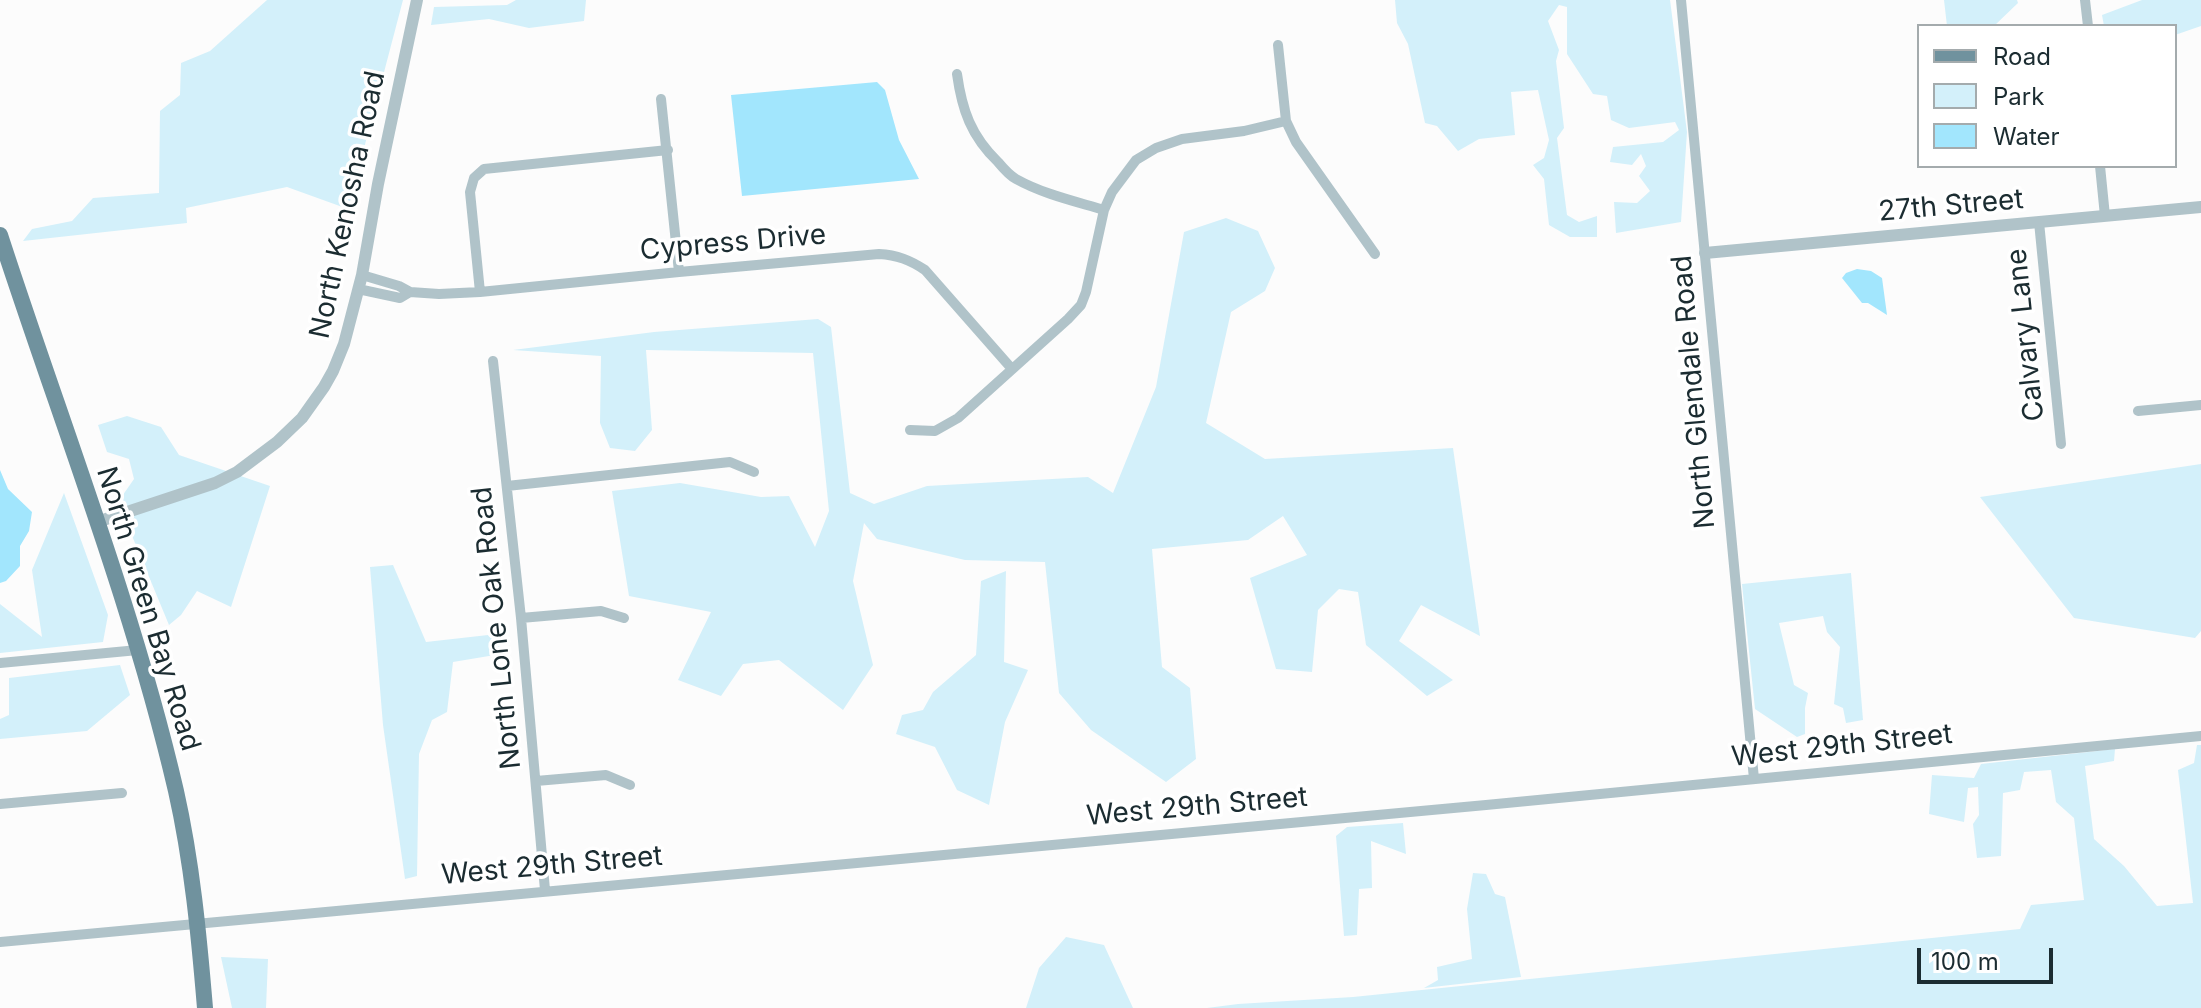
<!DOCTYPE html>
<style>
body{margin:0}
#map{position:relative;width:2201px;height:1008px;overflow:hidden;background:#fcfcfc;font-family:Inter,sans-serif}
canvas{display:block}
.legend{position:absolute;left:1917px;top:24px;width:260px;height:144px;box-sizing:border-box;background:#fff;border:2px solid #a4abad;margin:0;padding:10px 14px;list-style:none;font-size:24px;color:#1b2c31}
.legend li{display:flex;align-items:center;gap:16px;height:40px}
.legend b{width:40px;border:2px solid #a4abad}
.scale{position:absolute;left:1917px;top:948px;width:136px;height:36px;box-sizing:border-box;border:4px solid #1b2c31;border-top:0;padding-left:10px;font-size:24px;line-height:28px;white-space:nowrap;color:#1b2c31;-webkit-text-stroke:6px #fff;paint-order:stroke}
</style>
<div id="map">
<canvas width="2201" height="1008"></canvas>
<ul class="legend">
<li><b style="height:10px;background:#70929e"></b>Road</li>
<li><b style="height:22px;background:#d3f0fa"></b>Park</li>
<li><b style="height:22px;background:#a2e6fd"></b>Water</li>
</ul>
<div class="scale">100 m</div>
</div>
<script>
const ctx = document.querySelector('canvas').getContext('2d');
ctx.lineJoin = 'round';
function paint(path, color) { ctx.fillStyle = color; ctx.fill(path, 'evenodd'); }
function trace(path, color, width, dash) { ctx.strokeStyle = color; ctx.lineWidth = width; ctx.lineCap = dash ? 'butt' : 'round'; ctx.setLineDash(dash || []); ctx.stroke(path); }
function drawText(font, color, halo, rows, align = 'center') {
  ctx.font = font + ' Inter,sans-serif'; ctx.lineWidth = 7; ctx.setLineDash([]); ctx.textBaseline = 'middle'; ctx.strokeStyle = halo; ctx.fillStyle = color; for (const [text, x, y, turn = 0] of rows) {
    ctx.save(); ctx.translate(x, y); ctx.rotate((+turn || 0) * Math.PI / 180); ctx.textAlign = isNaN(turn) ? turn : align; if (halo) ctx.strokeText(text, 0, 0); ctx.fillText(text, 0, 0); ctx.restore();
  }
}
paint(new Path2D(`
 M267 0H403L348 209 287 187 186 208 187 223 23 241 32 229 72 221 93 198 159 193 160 111 180 95 181 63 210 51Z
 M516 0H586L584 21 529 28 489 19 431 25 434 7 507 5Z
 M1395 0H1670L1687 132 1681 222 1616 233 1614 202 1637 203 1650 191 1639 176 1646 166 1641 154 1632 165 1610 162 1613 147 1663 142 1679 130 1675 122 1629 128 1611 120 1607 96 1593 94 1567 54V7L1559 5 1548 21 1559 50 1556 61 1564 128 1557 138 1567 215 1579 222 1597 216V237H1570L1549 225 1544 179 1533 165 1544 158 1549 140 1538 90 1511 92 1515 135 1479 139 1458 151 1437 126 1425 123 1408 44 1397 23Z
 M1944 0H2017L2018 3 1994 26H1947Z
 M2142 0H2201V26L2175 35V26H2104L2102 15Z
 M1226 218 1258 231 1275 268 1265 291 1231 312 1206 423 1265 459 1453 448 1480 636 1421 605 1399 641 1453 680 1427 696 1366 645 1358 592 1339 589 1318 610 1312 672 1276 669 1250 578 1307 555 1283 516 1248 540 1152 549 1162 667 1190 688 1196 759 1166 782 1091 730 1059 693 1045 562 965 560 877 539 864 523 853 581 873 665 843 710 779 660 743 664 721 696 678 680 711 612 629 596 612 491 680 483 761 497 789 496 815 547 829 511 813 353 646 350 652 430 635 451 610 448 600 423 601 356 513 350 654 332 818 319 831 327 850 493 874 504 927 486 1088 477 1113 493 1156 387 1184 232Z
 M127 416 161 427 179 455 270 486 231 607 197 591 181 615 169 625 118 502 134 479 129 459 107 452 98 425Z
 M2201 464V631L2195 638 2074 618 1980 497Z
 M64 493 108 615 103 642 0 653V604L42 637 32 570Z
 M393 565 426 642 497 634 501 654 453 662 447 712 432 720 419 754 417 876 405 879 383 725 370 567Z
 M1006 571 1004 662 1028 670 1005 722 989 805 957 790 935 747 896 734 902 715 923 710 933 692 976 655 981 581Z
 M1851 573 1863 720 1846 723 1843 708 1834 704 1840 647 1827 632 1823 616 1779 623 1794 685 1808 693 1805 708V734L1797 737 1755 709 1742 584Z
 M120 665 130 695 87 731 0 739V719L9 715V678Z
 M2197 745H2201V1008H1207L1238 1004 1353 997 2020 929 2031 905 2084 900 2074 818 2056 802 2051 770 2024 772 2020 790 2003 793 2001 856 1977 858 1973 824 1979 815 1978 787 1968 788 1964 822 1929 814 1932 775 1974 778 1981 764 2115 749 2114 761 2085 766 2094 839 2124 866 2157 906 2193 903 2178 770 2194 763Z
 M1403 823 1406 854 1371 841 1372 888 1359 889 1357 935 1344 936 1336 836 1347 827Z
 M1473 873 1486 874 1495 894 1505 897 1521 977 1424 988 1438 980 1437 967 1472 959 1467 909Z
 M1066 937 1104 945 1133 1008H1026L1039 968Z
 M221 957 268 959 266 1008H232Z`), '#d3f0fa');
paint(new Path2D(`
 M877 82 885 90 899 140 919 179 742 196 731 95Z
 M1857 269 1871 271 1882 278 1887 315 1868 303H1862L1842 278 1846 273Z
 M0 470 8 489 32 512 29 531 20 546V566L6 581 0 583Z`), '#a2e6fd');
trace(new Path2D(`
 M1681 0 1754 779
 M2085 0 2088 26
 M1278 45 1286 121 1296 142 1375 254
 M957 74C962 110 971 136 998 162 1003 168 1009 175 1016 179 1043 194 1074 201 1104 210
 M661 99 679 272
 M2100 166 2105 216
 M2039 222 2061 444
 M362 275 399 286 410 292
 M358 289 400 298 410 292 439 294 480 292 679 272 879 254C897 255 910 260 925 270L1012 369
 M480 292 470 192 474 178 484 169 668 150
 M493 361 521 618 545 890
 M2138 411 2201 405
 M910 430 935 431 958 418 1068 319 1081 305 1086 292 1104 210 1112 192 1136 160 1156 148 1182 139 1244 131 1286 121
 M507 486 730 462 754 472
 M521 618 601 611 624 618
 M0 663 138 650
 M536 781 606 775 630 785
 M0 804 122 793
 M0 942 1486 805 2201 736`), '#b0c3c9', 10);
trace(new Path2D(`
 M1705 253 2201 207
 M97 522 215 483 237 472 277 442 302 418 324 387 333 371 344 344 362 275 378 184 417 0`), '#b0c3c9', 12);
trace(new Path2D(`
 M0 235C60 420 132 602 176 791 192 862 199 936 205 1008`), '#70929e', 16);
drawText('28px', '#1b2c31', '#fff', [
 ["North Kenosha Road",348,205,-78],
 ["27th Street",1951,206,-5],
 ["Cypress Drive",733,243,-5],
 ["Calvary Lane",2026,335,-96],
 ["North Glendale Road",1694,392,-95],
 ["North Green Bay Road",148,609,73],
 ["North Lone Oak Road",497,628,-96],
 ["West 29th Street",1842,746,-6],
 ["West 29th Street",1197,807,-5],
 ["West 29th Street",552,866,-5]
]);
</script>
